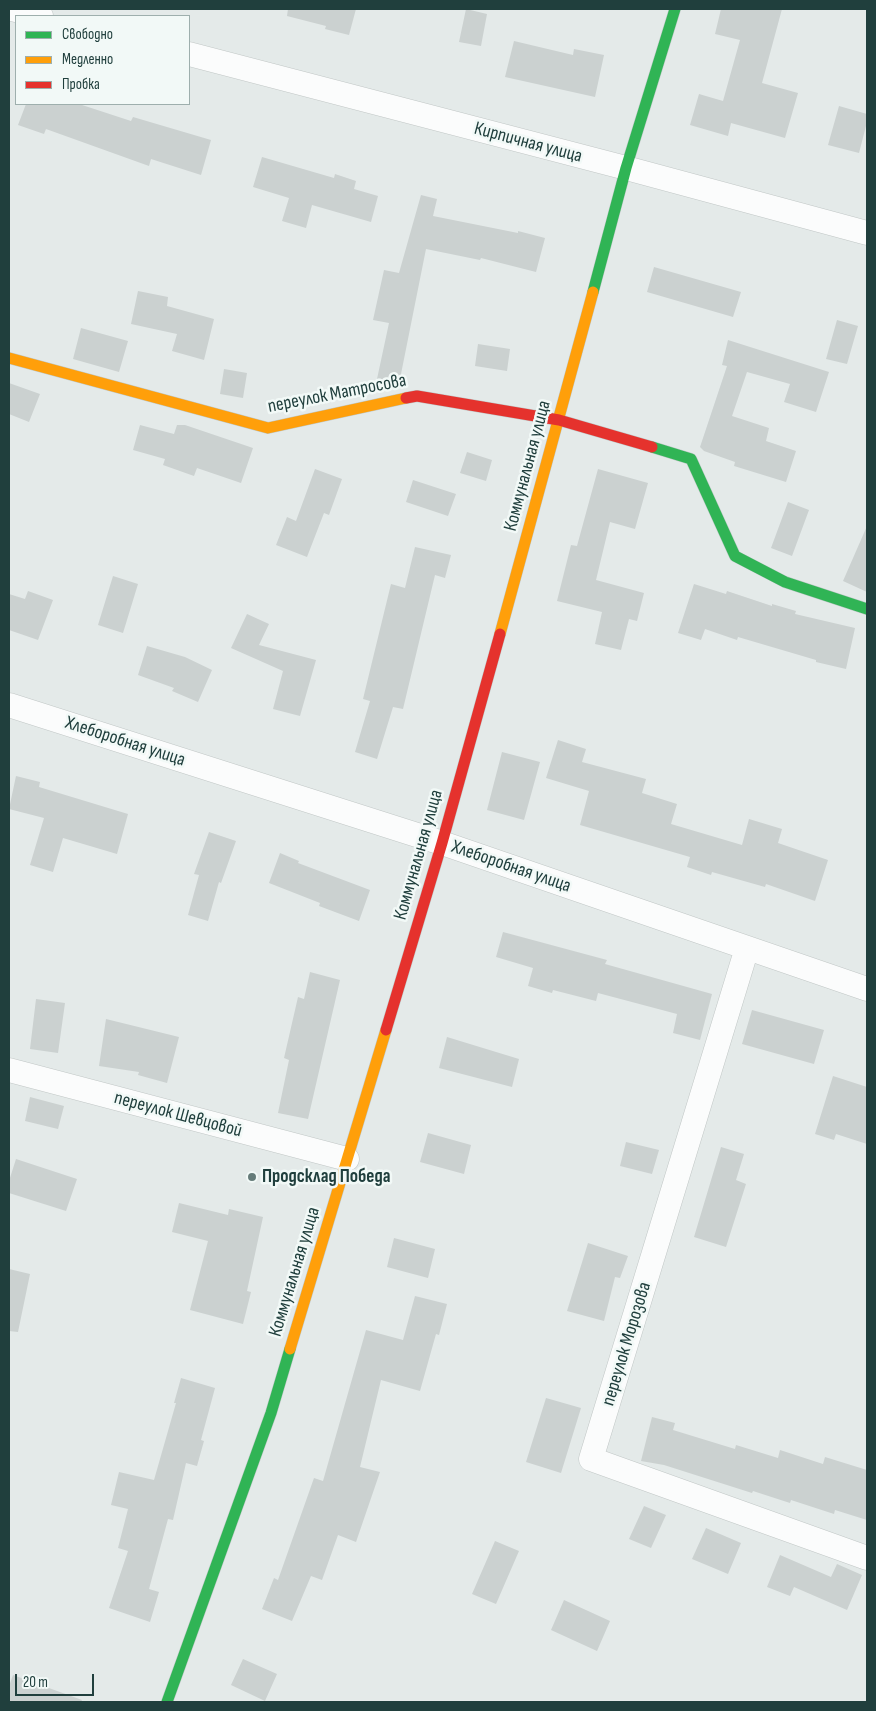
<!DOCTYPE html>
<meta charset="utf-8">
<style>
body{margin:0}
#map{position:relative;width:876px;height:1711px;overflow:hidden;background:#e4eae9;font-family:"Sofia Sans Condensed",sans-serif}
canvas{display:block}
.frame{position:absolute;inset:0;border:10px solid #203f3d;pointer-events:none}
.legend{position:absolute;left:15px;top:15px;width:175px;height:90px;box-sizing:border-box;background:#f2f9f7;border:1px solid #9eafad;margin:0;padding:6px 9px;list-style:none;font-size:15px;color:#203f3d}
.legend li{display:flex;align-items:center;gap:10px;height:25px}
.legend b{width:25px;border:1px solid #9eafad}
.scale{position:absolute;left:15px;top:1674px;width:79px;height:22px;box-sizing:border-box;border:2px solid #203f3d;border-top:0;padding-left:6px;font-size:15px;line-height:18px;white-space:nowrap;color:#203f3d;-webkit-text-stroke:4px #f2f9f7;paint-order:stroke}
</style>
<div id="map">
<canvas width="876" height="1711"></canvas>
<div class="frame"></div>
<ul class="legend">
<li><b style="height:6px;background:#30b455"></b>Свободно</li>
<li><b style="height:6px;background:#ff9f0a"></b>Медленно</li>
<li><b style="height:6px;background:#e5322d"></b>Пробка</li>
</ul>
<div class="scale">20 m</div>
</div>
<script>
const ctx = document.querySelector('canvas').getContext('2d');
ctx.lineJoin = 'round';
function paint(path, color) { ctx.fillStyle = color; ctx.fill(path, 'evenodd'); }
function trace(path, color, width, dash) { ctx.strokeStyle = color; ctx.lineWidth = width; ctx.lineCap = dash ? 'butt' : 'round'; ctx.setLineDash(dash || []); ctx.stroke(path); }
function drawText(font, color, halo, rows, align = 'center') {
  ctx.font = font + ' "Sofia Sans Condensed",sans-serif'; ctx.lineWidth = 5; ctx.setLineDash([]); ctx.textBaseline = 'middle'; ctx.strokeStyle = halo; ctx.fillStyle = color; for (const [text, x, y, turn = 0] of rows) {
    ctx.save(); ctx.translate(x, y); ctx.rotate((+turn || 0) * Math.PI / 180); ctx.textAlign = isNaN(turn) ? turn : align; if (halo) ctx.strokeText(text, 0, 0); ctx.fillText(text, 0, 0); ctx.restore();
  }
}
paint(new Path2D(`
 M288 9H356L349 35 325 29 326 26 287 16Z
 M466 9 487 14 481 46 459 42Z
 M721 9H782L762 83 798 93 785 138 731 123 728 136 690 125 699 94 723 101 740 40 715 34Z
 M514 41 573 55 574 49 604 55 595 97 505 77Z
 M26 104H79L131 121 133 117 211 140 201 175 151 159 149 166 46 129 44 134 18 125Z
 M839 106 867 114V122L859 153 828 145Z
 M262 157 334 178 335 174 356 181 354 189 378 196 371 222 312 205 306 228 282 221 289 198 253 187Z
 M421 195 437 199 433 216 518 233V231L545 238 536 272 481 258 480 260 426 249 399 384 377 379 389 323 373 320 384 270 399 273Z
 M654 267 741 292 733 317 647 292Z
 M138 291 168 297 167 306 214 319 204 360 172 351 177 334 131 324Z
 M837 320 858 326 847 364 826 359Z
 M81 328 128 341 119 372 73 359Z
 M728 340 829 372 816 412 784 402 790 384 747 372 732 416 769 428 766 441 796 451 786 482 734 466 735 462 704 451 700 447 727 366 722 365Z
 M478 344 510 349 507 371 475 366Z
 M224 369 247 373 243 398 220 394Z
 M9 383 40 394 29 422 9 414Z
 M140 425 174 434 177 425H185L253 448 241 483 197 468 194 476 163 465 165 459 133 450Z
 M467 452 492 460 486 481 460 473Z
 M315 469 342 479 329 515 324 513 307 557 276 545 287 517 296 521Z
 M598 469 648 483 635 529 610 522 596 580 644 593 637 621 629 619 621 650 595 644 602 612 557 601 571 545 577 546Z
 M413 480 456 494 448 516 406 502Z
 M788 502 809 510 792 556 771 548Z
 M867 526V592L843 581Z
 M415 547 451 555 445 578 435 575 403 709 393 707 377 759 355 752 370 701 363 699 391 584 405 588Z
 M113 576 138 584 123 633 98 625Z
 M694 584 726 594 727 591 772 606V604L796 611 795 614 855 628 846 669 816 662V660L738 637 737 640 705 629 701 640 678 633Z
 M28 591 53 600 38 640 9 630V594L25 599Z
 M247 614 269 624 259 645 316 660 300 716 273 709 283 671 231 648Z
 M147 646 185 657 212 670 198 702 172 691 174 688 138 675Z
 M558 740 586 749 582 762 646 779 642 793 677 804 671 824 742 845 749 819 782 829 778 843 828 860 815 901 766 884 765 887 712 872 711 875 687 867 690 857 580 825 589 791 546 778Z
 M502 752 540 762 524 820 487 810Z
 M16 776 40 782 39 787 128 814 117 854 63 838 53 872 30 865 44 818 9 809Z
 M209 832 236 841 221 883 219 882 208 921 188 915 199 875 194 874Z
 M280 853 299 861 298 863 370 890 359 921 319 906 320 903 269 883Z
 M503 932 607 960 605 964 712 994 700 1040 673 1033 677 1014 598 993 596 1001 553 990 552 993 528 986 533 968 496 957Z
 M310 972 340 980 308 1119 278 1113 289 1060 284 1058 298 997 304 999Z
 M36 999 65 1003 58 1053 30 1049Z
 M752 1010 824 1030 814 1064 742 1044Z
 M106 1019 179 1037 167 1083 138 1075 139 1072 99 1066Z
 M447 1037 519 1059 512 1087 439 1068Z
 M833 1076 867 1087V1144L836 1134 834 1140 815 1134Z
 M30 1097 64 1106 58 1129 25 1121Z
 M428 1133 471 1145 464 1174 420 1162Z
 M626 1142 659 1150 652 1174 620 1166Z
 M721 1147 744 1154 736 1180 746 1184 726 1247 694 1237Z
 M16 1159 77 1179 66 1211 9 1193V1181Z
 M179 1203 228 1215 229 1209 263 1217 247 1291 251 1292 243 1324 190 1310 208 1241 172 1232Z
 M394 1238 435 1249 428 1278 387 1267Z
 M588 1243 628 1256 620 1278 615 1277 604 1321 567 1311Z
 M9 1269 30 1274 18 1332 9 1331Z
 M415 1296 447 1304 439 1335 436 1334 420 1391 381 1380 360 1467 380 1472 356 1542 338 1535 322 1580 311 1576 292 1621 262 1609 274 1578 278 1580 314 1478 323 1481 366 1330 403 1340Z
 M181 1378 215 1388 201 1440 204 1441 197 1466 186 1463 173 1520 168 1519 149 1589 159 1592 150 1622 109 1608 128 1551 118 1548 128 1509 111 1505 119 1472 154 1480 176 1403H174Z
 M546 1398 581 1408 561 1473 526 1462Z
 M652 1417 675 1423 673 1430 735 1449 736 1445 778 1458 780 1450 823 1464 825 1457 867 1470V1520L835 1510 834 1514 791 1500 790 1503 753 1491 752 1493 664 1465 641 1461Z
 M644 1506 666 1515 651 1548 629 1539Z
 M706 1528 741 1543 728 1574 692 1559Z
 M495 1541 519 1551 496 1604 472 1594Z
 M780 1555 831 1577 837 1564 862 1575 847 1610 794 1587 790 1596 767 1587Z
 M564 1600 610 1621 597 1651 551 1630Z
 M243 1659 277 1674 265 1701 231 1685Z
 M13 1675 82 1700 81 1702H9V1686Z`), '#cbd1d0');
const street = new Path2D(`
 M12 9 41 16
 M189 54 626 168 867 233
 M9 705 442 843 867 989
 M747 948 591 1459 867 1558
 M9 1070 347 1159`);
const fast = new Path2D(`
 M593 292 626 168 675 9
 M652 447 691 459 735 556 785 582 867 609
 M167 1702 271 1413 290 1349`);
const slow = new Path2D(`
 M9 358 268 428 406 398
 M500 634 593 292
 M290 1349 386 1030`);
const jam = new Path2D(`
 M406 398 417 396 559 420 652 447
 M386 1030 442 843 500 634`);
trace(street, '#c1c7c6', 25);
trace(fast, '#bfc8c7', 12);
trace(slow, '#bfc8c7', 12);
trace(jam, '#bfc8c7', 12);
trace(street, '#fbfcfc', 24);
trace(fast, '#30b455', 11);
trace(slow, '#ff9f0a', 11);
trace(jam, '#e5322d', 11);
for (const [x, y, r, color] of [
 [252,1177,5,"#657b79"]
]) { const dot = new Path2D(); dot.arc(x, y, r, 0, 2 * Math.PI); ctx.fillStyle = color; ctx.fill(dot); trace(dot, '#f2f9f7', 2); }
drawText('19px', '#203f3d', '#f2f9f7', [
 ["Кирпичная улица",528,143,15],
 ["переулок Матросова",337,394,-11],
 ["Коммунальная улица",528,466,-75],
 ["Хлеборобная улица",125,742,18],
 ["Коммунальная улица",419,855,-74],
 ["Хлеборобная улица",511,867,19],
 ["переулок Шевцовой",178,1115,15],
 ["Коммунальная улица",295,1272,-73],
 ["переулок Морозова",627,1344,-73]
]);
drawText('bold 19px', '#203f3d', '#f2f9f7', [
 ["Продсклад Победа",262,1177]
], 'left');
</script>
